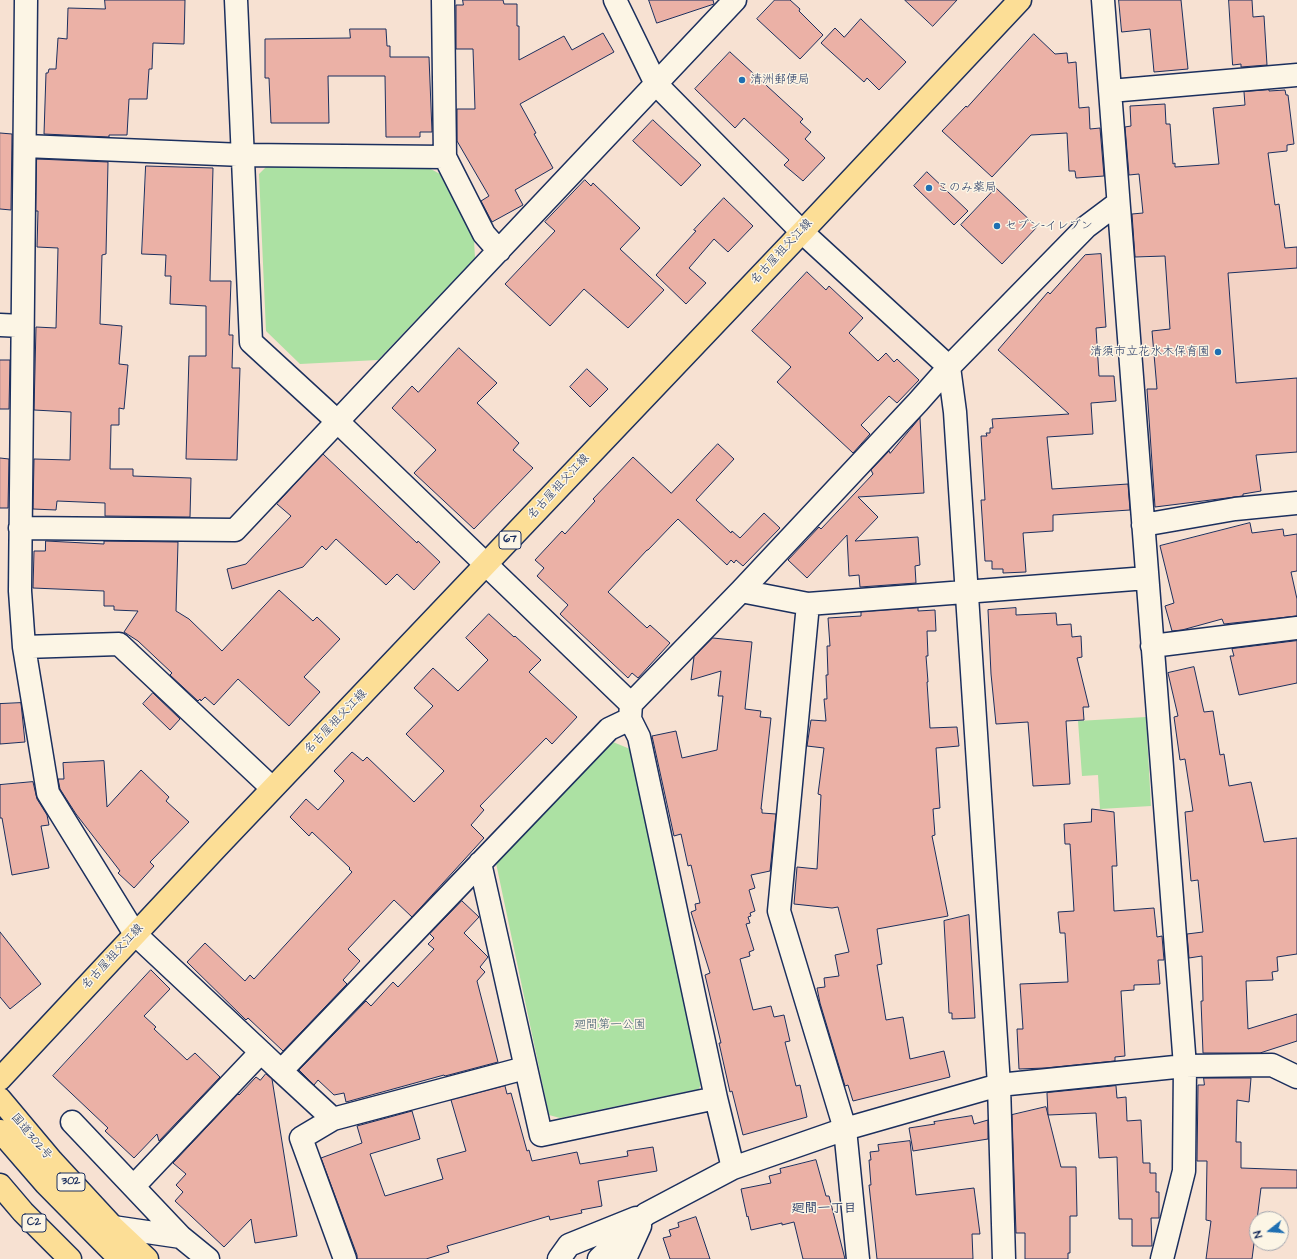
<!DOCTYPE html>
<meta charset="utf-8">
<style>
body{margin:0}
#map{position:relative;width:1297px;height:1259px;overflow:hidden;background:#f7e1d2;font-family:"Architects Daughter",sans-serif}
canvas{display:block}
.north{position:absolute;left:1249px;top:1211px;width:40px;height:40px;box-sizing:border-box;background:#fcf5e5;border:1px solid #a2a6af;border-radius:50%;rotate:253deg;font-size:11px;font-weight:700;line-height:16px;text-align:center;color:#1b2f5e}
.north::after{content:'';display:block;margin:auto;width:14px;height:18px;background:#1f6fb2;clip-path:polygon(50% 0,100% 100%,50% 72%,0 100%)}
</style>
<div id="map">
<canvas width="1297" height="1259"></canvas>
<div class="north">N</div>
</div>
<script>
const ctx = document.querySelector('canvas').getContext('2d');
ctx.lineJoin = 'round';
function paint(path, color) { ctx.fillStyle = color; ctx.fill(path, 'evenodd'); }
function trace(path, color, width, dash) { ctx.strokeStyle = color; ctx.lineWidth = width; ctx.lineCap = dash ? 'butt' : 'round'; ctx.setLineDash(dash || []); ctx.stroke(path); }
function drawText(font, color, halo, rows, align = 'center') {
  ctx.font = font + ' "Architects Daughter","Klee One",sans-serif'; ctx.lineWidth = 3; ctx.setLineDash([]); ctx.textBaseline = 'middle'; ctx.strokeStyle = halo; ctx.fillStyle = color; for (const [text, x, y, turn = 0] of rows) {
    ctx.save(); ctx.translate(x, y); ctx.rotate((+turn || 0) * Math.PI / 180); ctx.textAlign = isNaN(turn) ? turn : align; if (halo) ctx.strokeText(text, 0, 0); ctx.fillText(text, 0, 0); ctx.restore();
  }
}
paint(new Path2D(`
 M1297 246V453L1263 455 1262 445 1148 452 1132 259Z`), '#f3d3c5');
paint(new Path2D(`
 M266 167 429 168 440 174 474 240 475 258 378 360 300 364 266 331 259 174Z
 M1146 717 1151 806 1100 809 1098 775 1082 776 1078 721Z
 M613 742 630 749 702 1080 699 1089 560 1118 549 1115 496 863Z`), '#ace1a3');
const building = new Path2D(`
 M105 0H185L184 44 153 43 152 69H149L147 99H129L127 135H109V137L44 134 46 73H48L49 69H56L58 38 67 39 68 8 105 9Z
 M463 0H503L504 4H517V26H519V60L564 36 572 50 603 33 614 52 520 104 536 133 534 134 553 168 515 190 523 205 492 222 481 201 489 196 457 141V109H475L473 49H456V5H463Z
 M649 0H713L714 4 657 23Z
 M775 0H790L800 9 799 11 823 35 800 59 757 19Z
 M905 0H957L933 26Z
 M1119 0H1181L1188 69 1154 72 1150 29 1122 32Z
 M1229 0H1252L1253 17 1264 16 1267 65 1241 67V64L1233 65Z
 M861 19 906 62 879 90 867 78 864 82 821 43 835 28 844 37Z
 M350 29H386L387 46H390V57H429L432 132H420V137H386L385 76H328L329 123H271L269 78H265V39L350 38Z
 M1034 34 1055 54 1067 53 1068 63 1076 62 1079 108 1089 107 1090 129 1100 128 1104 176 1076 178 1075 171H1069L1067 133 1031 135 992 177 942 131 966 106 967 107Z
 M730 52 803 119 800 122 811 132 805 139 825 158 803 181 784 165 789 160 744 118 735 128 695 89Z
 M1269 90V91L1285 90 1286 95H1288L1294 144 1287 145V151L1268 153 1275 205 1279 204 1285 248 1297 247V268L1228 273 1236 383 1297 378V452L1256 455 1261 491 1243 494V496L1155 507 1147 389H1157L1152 331 1170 329 1165 256 1135 257 1132 214 1143 213 1139 174 1129 175 1125 127 1131 126 1130 106 1165 104 1166 124H1170L1173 164 1175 163V167L1219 164 1213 108 1245 105 1244 92Z
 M653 120 701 165 681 186 633 141Z
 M0 133 12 134 11 210 0 209Z
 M37 159 108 162 106 254 102 255 100 324 122 326 119 364 128 365 124 409 119 408V425H111L110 469H133V476L191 478 190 517 105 516V503L57 501 56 510 33 509 34 459 70 460 71 412 34 410 36 327 56 328 58 248 37 247 38 211H36Z
 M146 166 213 168 210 281H231L229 335H233L232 368H240L237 460 186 459 189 356H206V306L170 304 171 276H165L166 255 142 254Z
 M927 172 968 211 954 225 914 186Z
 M585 180 591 186 593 183 640 228 620 249 664 290 628 328 584 289 550 326 505 284 555 231 545 222Z
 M996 188 1037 227 1002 264 961 225Z
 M724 198 753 226 728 252 714 239 689 268 706 283 686 304 656 275 696 231 694 230Z
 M1101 254 1106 327 1096 328 1099 376H1114L1116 401 1091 403 1093 434 1047 437 1052 489 1128 484 1130 510 1053 515V531L1023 533 1026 572 1003 573V569H992V561H985L981 500H985L981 436H987L986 433H990V428H993L992 419 1069 414 998 350 1048 292 1050 294 1085 255Z
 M807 272 826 290 829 286 863 318 849 333 878 361 886 353 894 362 897 359 919 380 897 403 889 396 861 425 870 434 853 453 777 382 791 367 752 331Z
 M459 348 497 383 477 403 519 443 513 450 533 468 474 529 414 473 436 450 392 408 412 386 418 392Z
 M0 360H10L9 409H0Z
 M587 369 608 389 590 407 570 387Z
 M920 418 924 493 858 497 878 517 855 541 918 537 920 565 915 566 916 583 860 587 859 575 849 576 847 535 807 578 788 560 819 527 821 529 873 474 871 470 889 451 890 453Z
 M718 444 734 459 696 500 731 533 732 531 740 538 764 513 780 528 743 566 736 560 734 563 731 560 727 565 678 519 672 525 648 550H647L608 592 647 628 650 625 670 643 638 678 632 673 628 678 560 614 568 605 537 576 544 568 535 560 562 531 565 534 595 501 593 499 633 457 671 493Z
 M323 454 417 543 418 541 440 562 414 590 397 574 386 585 336 539 326 550 322 546 303 567 232 589 227 569 246 564 291 516 277 504Z
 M0 458 9 459 8 508H0Z
 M1250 523 1252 533 1283 529 1284 536 1297 534V571L1291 572 1297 599V616L1224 624 1222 619 1182 630 1172 631 1165 606 1174 603 1160 546Z
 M46 541 104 544V541L178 542 176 611 189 619 222 651 279 590 313 621 317 617 340 639 304 677 320 692 289 726 238 679 214 705 205 697 201 701 200 699 198 701 170 675 172 673 138 641 124 632 138 611 114 610V606H104V591L33 588 34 551H45Z
 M918 608V611L935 610 936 631H927L928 656H926L928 682H927L930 728 957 727 959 746 936 748 940 808 933 809 935 835 932 836 948 916 877 929 882 964 877 965 886 1020 903 1017 910 1059 944 1051 950 1077 853 1101 848 1085 845 1086 820 1003 817 988 825 987 824 978 839 976 835 955 849 952 838 907 832 908 794 904 797 867 817 869 821 795 818 794 824 748 807 746 811 720 826 721 824 699H827L826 675H828L827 646H830L828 618 861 616V612Z
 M1016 608V615L1056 613 1057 625 1071 624 1072 637 1081 636 1082 657 1077 658 1089 707H1083L1084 720 1066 721 1070 784 1033 786 1028 722 996 724 991 674 988 610Z
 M489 614 514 637 515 636 541 660 529 672 577 717 552 744 546 738 480 806 484 810 471 825 484 838 412 917 394 900 348 949 360 961 343 980 347 984 283 1051 248 1018 246 1020 187 962 205 943 245 981 250 975 254 979 352 872 349 869 350 868 312 832 309 836 290 817 306 799 318 810 344 781 334 771 352 752 363 761 367 757 414 802 444 771 406 734 433 706 414 688 433 668 458 691 488 660 466 638Z
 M713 638 752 642 745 709 761 711 760 717 771 718 761 809H762V813L776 814 770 871 751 875 755 888 749 890 755 911 750 913 751 916 748 917 750 923 746 924 754 950 749 952 750 956 740 959 753 1010 771 1006 774 1017 784 1015 790 1041 785 1042 796 1086 800 1085 807 1117 743 1135 732 1091 730 1092 719 1043H721L705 975 710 973 691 912 696 910 695 904 700 903 691 865 688 866 681 834 674 836 652 736 676 731 682 758 717 750 723 696H718L721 671 691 680 694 657Z
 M1297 641V683L1239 695 1230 656H1234L1232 649Z
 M1194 667 1204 712 1213 711 1220 755 1224 754 1229 786 1251 782 1264 842 1297 838V954L1277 957 1278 971 1272 972 1273 980 1246 981 1248 1029 1297 1014V1041L1260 1053H1203L1201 1001H1203L1202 956 1189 958 1187 934 1203 932 1198 880 1191 881 1185 812 1193 811 1185 759 1180 760 1174 717 1178 716 1168 673Z
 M153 693 180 719 170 730 143 704Z
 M21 703 25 742 0 744V704Z
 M104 761 107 807 141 770 169 797 166 801 189 822 150 862 154 866 134 888 118 873 120 871 76 814 60 789 58 779H64L63 763Z
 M33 782 37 799 47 815 49 825 41 826 49 868 12 875 2 818H0V785Z
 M1092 809 1114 812 1117 866H1112L1114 911 1154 908 1157 937 1162 936 1164 960H1158L1160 984 1134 985V990L1121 991 1125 1056 1115 1057V1061L1045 1068 1019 1069 1017 1029H1023L1020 984 1068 982 1065 933H1060L1058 912 1074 911 1070 844H1065L1064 824 1091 822Z
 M462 901 479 917 464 933 488 957 480 967 485 972 477 981 498 1062 445 1076 444 1075 346 1102 344 1093 334 1095 318 1080 314 1085 299 1070 366 1001 371 1006 393 982 398 987 434 949 428 944 434 938 430 934Z
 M969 915 975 1018 952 1019V1013H949L944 921Z
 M0 932 41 984 10 1009 0 997Z
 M151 970 170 989 144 1016 156 1027 154 1029 187 1060 195 1053 220 1077 159 1141 157 1134 134 1158 105 1131 108 1128 53 1076Z
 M266 1074 272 1079 297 1236 255 1243 251 1219 224 1247 175 1201 183 1192 176 1185 186 1174 173 1163 238 1094 239 1095 256 1077 260 1080Z
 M1204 1078H1251L1249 1102 1237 1100 1236 1142H1241V1168L1297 1170V1188H1261L1252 1259H1206L1211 1221 1206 1220 1207 1161H1197L1198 1085H1204Z
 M505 1086 507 1094 511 1093 527 1151 529 1150 532 1161 577 1152 580 1164 628 1156 627 1151 653 1147 657 1171 598 1181 602 1206 581 1210 582 1213 550 1220 549 1216 461 1242 447 1246 449 1252 426 1259H357V1255L321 1158 362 1143 357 1126 412 1111 420 1139 370 1154 385 1196 443 1179 437 1159 466 1151 451 1100Z
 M1116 1086 1117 1098 1126 1097 1127 1121 1141 1120 1143 1163H1150V1173H1156V1192H1159V1218H1151L1152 1246H1132V1219H1119L1117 1157 1099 1158 1096 1113 1048 1115 1047 1093Z
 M1046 1107 1061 1167H1076L1077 1216H1070V1253H1068V1259H1025V1233H1016L1012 1115Z
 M972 1116 974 1124 988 1120V1139L913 1151 909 1128 935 1124 934 1122Z
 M910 1141 916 1195 974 1188 980 1234H972L973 1259H877L869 1185H871L869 1160H871L870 1152 879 1151 878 1145Z
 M816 1160 826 1196H829L845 1259H803L794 1222 782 1225V1223L751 1230 748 1216 747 1217 741 1189 771 1183 769 1176 781 1173 780 1169Z
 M696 1217 710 1259H670L663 1238 671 1236 669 1230 679 1227 678 1223Z`);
paint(building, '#ebb1a6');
trace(building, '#1b2f5e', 1);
const minor = new Path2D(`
 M26 0 20 591 24 647 48 793 135 934 261 1052
 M236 0 251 342 337 421 631 704 630 719 639 737 716 1098 733 1168
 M443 0 445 157 484 234 499 251
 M615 0 656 84 802 232 949 367 955 412 999 1085 1004 1259
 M1103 0 1185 1066 1184 1171 1162 1259
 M1110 91 1297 75
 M25 146 243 155 445 157
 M0 325 22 326
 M1143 525 1235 509 1297 503
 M20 528 235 530 735 0
 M741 591 808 604 1147 578
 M808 604 779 911 845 1129 858 1259
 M1152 646 1297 628
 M24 647 119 644 272 788
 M631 704 741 591 918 402 949 367 1086 227 1118 203
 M480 863 541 1135 716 1098
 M281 1071 333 1119
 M72 1122 181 1237 208 1259
 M134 1186 261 1052 281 1071 609 729 630 719
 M113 1227 181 1237
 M345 1259 301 1138 333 1119 525 1068
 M559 1259 569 1245 636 1218
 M599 1259 646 1214 733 1168 845 1129 999 1085 1185 1066 1272 1065 1297 1077
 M625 1259 640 1226`);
const major = new Path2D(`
 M0 1079 216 848 802 232 1020 0`);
const highway = new Path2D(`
 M0 1099 52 1161 113 1227 147 1259
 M0 1131 46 1184 120 1259
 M0 1185 23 1212 70 1259`);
trace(minor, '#1b2f5e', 25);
trace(major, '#1b2f5e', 25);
trace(highway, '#1b2f5e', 25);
trace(minor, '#fcf5e5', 22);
trace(major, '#fcde96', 22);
trace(highway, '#fcde96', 22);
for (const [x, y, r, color] of [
 [742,80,4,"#1f6fb2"],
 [929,188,4,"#1f6fb2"],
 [997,226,4,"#1f6fb2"],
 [1218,352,4,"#1f6fb2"]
]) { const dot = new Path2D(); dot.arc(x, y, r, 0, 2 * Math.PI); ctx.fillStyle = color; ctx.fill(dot); trace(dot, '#fcf5e5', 1.5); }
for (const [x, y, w] of [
 [510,540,22],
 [71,1182,28],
 [34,1223,24]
]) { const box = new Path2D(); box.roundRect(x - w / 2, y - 9, w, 18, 3); ctx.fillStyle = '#fcf5e5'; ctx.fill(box); trace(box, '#1b2f5e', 1); }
drawText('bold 11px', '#1b2f5e', null, [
 ["67",510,540],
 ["302",71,1182],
 ["C2",34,1223]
]);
drawText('12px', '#1b2f5e', '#fcf5e5', [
 ["清洲郵便局",750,80],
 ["このみ薬局",937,188],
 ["セブン-イレブン",1005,226],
 ["清須市立花水木保育園",1210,352,"right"]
], 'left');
drawText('12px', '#1b2f5e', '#fcf5e5', [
 ["名古屋祖父江線",782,252,-47],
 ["名古屋祖父江線",559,487,-47],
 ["名古屋祖父江線",336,722,-46],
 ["名古屋祖父江線",113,957,-47],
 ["国道302号",31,1137,50]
]);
drawText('12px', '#3f5c6f', '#fcf5e5', [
 ["廻間第一公園",610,1025]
]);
drawText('bold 13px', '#1b2f5e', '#fcf5e5', [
 ["廻間一丁目",824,1209]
]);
</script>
